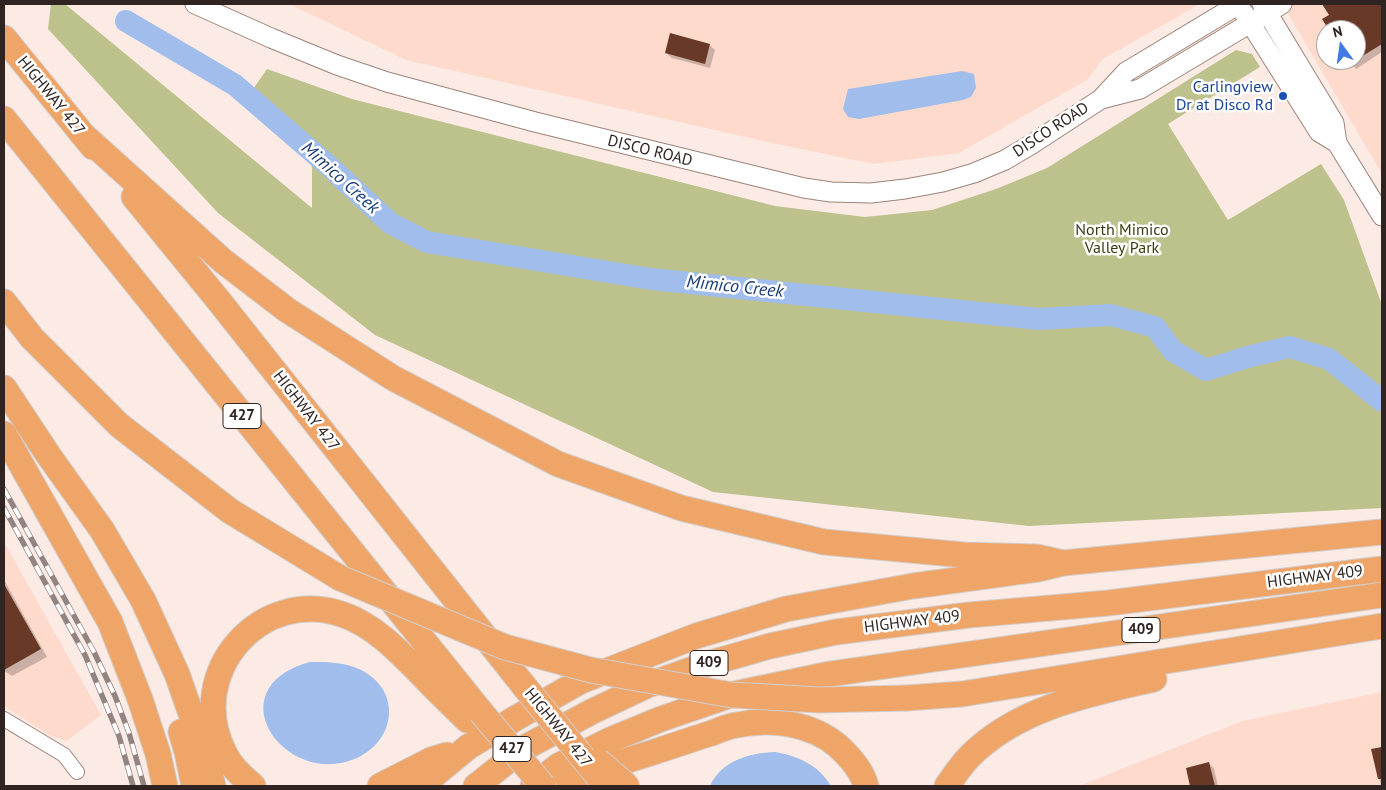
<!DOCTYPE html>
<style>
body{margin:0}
#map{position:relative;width:1386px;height:790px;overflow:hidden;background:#fcebe5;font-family:"PT Sans",sans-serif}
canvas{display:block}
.frame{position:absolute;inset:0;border:5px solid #2f2421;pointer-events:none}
.north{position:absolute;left:1316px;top:20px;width:50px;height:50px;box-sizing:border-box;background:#fff;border:1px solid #aca7a6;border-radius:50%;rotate:346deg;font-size:14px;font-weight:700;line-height:20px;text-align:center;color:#2f2421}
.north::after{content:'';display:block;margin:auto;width:18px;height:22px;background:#4179e9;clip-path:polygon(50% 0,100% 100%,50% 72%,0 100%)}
</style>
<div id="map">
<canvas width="1386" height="790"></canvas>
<div class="frame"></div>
<div class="north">N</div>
</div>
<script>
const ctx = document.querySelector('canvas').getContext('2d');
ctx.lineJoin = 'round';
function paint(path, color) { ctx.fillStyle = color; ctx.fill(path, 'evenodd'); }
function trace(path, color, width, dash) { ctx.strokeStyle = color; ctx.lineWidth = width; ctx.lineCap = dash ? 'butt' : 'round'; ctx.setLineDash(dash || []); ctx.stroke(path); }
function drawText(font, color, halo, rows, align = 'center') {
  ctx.font = font + ' "PT Sans",sans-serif'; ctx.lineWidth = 5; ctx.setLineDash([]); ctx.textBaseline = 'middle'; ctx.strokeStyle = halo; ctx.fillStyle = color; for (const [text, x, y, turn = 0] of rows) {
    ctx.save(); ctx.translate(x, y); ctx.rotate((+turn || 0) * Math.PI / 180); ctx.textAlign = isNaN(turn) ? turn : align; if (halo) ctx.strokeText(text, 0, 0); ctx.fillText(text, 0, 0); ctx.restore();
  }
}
paint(new Path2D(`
 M289 4H1200L1103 59 1087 80 959 153 874 164 776 144 406 60Z
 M1284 4H1382V174L1290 17ZM1326 30H1356V60H1326Z
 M4 542 101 715 67 741 49 735 4 706Z
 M1382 692V786H1079L1242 721Z`), '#fedacd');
paint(new Path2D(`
 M51 4H65L312 208V167L295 130 251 92 267 69 352 99 775 206 865 217 932 210 996 189 1047 168 1236 50 1252 54 1260 67 1168 124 1228 220 1321 164 1344 200 1382 305V508L1029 526 713 492 375 335 218 213 48 29ZM419 242 851 293 883 299 870 307Z`), '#bdc18c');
paint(new Path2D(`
 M962 71 974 74 976 88 971 97 963 100 859 119 848 117 843 109 848 89Z
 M310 662C326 662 344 662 359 669 401 688 398 739 357 758 285 790 214 688 310 662Z
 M775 752C798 756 819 765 831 786H710C721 761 749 753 775 752Z`), '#a0bdeb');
paint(new Path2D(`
 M1324 4H1382V52L1356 69 1349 60H1356V30H1330L1331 15Z
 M709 45 715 50 710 68 672 58 666 53Z
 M4 580 47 657 12 676 4 671Z
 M1382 748V786H1381L1373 750Z
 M1209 763 1214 769 1218 786H1192L1187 769Z`), '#0003');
trace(new Path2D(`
 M126 21 235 85 330 167 390 223 427 242 651 279 1039 319 1111 315 1155 327 1173 351 1206 370 1251 356 1290 347 1329 359 1382 401`), '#a0bdeb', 22);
paint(new Path2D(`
 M1322 4H1382V44L1356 60V30H1329L1322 19 1329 15Z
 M670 33 710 44 705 64 665 53Z
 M4 584 41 649 4 670Z
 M1382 747V779H1378L1371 749Z
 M1209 762 1215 786H1190L1186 768Z`), '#693927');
const minor = new Path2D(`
 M4 719 64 755 77 772`);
const secondary = new Path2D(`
 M195 4 271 38 337 65 387 82 535 122 804 188 831 192 871 193 905 189 943 182 974 173 1005 160 1032 144 1101 99 1126 72 1239 4
 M1262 4 1334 123 1337 143 1382 216
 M1244 13 1319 132 1337 143
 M1101 99 1140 89 1282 4`);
const motorway = new Path2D(`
 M4 38 93 147
 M4 119 481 712
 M82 134 223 261 287 310 393 378 558 464 681 508 824 542 964 555 1037 557 1063 563
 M134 197 219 301 524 686
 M4 302 32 338 119 425 230 511 340 578
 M4 388 49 456 102 530 143 600 177 674 203 748 213 786
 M4 434 110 622 140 699 158 754 165 786
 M907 698 962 694 1382 626
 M181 732 187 752 194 786
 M253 786C242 776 230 766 224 752 184 672 262 585 344 615 375 626 399 652 421 674 436 690 452 705 467 720
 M380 786 431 760 447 755
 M421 786 468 747 516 718 581 681 696 636 786 609 913 586 1038 569 1063 563 1382 532
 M476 786 524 748 593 711 648 685 707 664 770 646 836 632 969 615 1108 603 1382 569
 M533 786 558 766 610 740 661 719 734 694 830 674 1382 595
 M569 786C595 768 627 761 657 751 675 745 693 739 712 733 720 730 728 726 737 725 771 718 811 723 838 746 850 757 862 770 866 786
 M947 786C954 776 961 765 970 756 1019 707 1090 694 1154 679`);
trace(minor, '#9d847a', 16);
trace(secondary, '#9d847a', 21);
trace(motorway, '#d1cfce', 27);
trace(minor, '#fff', 14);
trace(secondary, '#fff', 19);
trace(motorway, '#efa468', 25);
const rail = new Path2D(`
 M4 489 94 652 115 696 129 733 144 786
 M4 508 85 655 119 736 133 786`);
trace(rail, '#928480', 5.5);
trace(rail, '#fff', 4, [11]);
const motorwayBridge = new Path2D(`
 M340 578 505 647 591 670 732 695 819 700 907 698
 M524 686 606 786
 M481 712 543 786
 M598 761 627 786`);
trace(motorwayBridge, '#d1cfce', 27, []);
trace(motorwayBridge, '#efa468', 25);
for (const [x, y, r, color] of [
 [1283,96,5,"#1a4fb4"]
]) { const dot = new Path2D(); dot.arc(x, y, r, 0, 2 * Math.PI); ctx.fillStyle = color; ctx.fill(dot); trace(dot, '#fff', 2); }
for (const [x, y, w] of [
 [242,416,38],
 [1141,630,38],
 [709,663,38],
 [512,749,38]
]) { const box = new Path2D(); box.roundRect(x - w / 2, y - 12.5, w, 25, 4); ctx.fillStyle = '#fff'; ctx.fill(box); trace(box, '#2f2421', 1); }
drawText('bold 15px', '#2f2421', null, [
 ["427",242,416],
 ["409",1141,630],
 ["409",709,663],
 ["427",512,749]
]);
drawText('16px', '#164399', '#fff', [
 ["Carlingview",1273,87],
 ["Dr at Disco Rd",1273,105]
], 'right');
drawText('16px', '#2f2421', '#fff', [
 ["HIGHWAY 427",51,96,51],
 ["DISCO ROAD",1051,130,-33],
 ["DISCO ROAD",650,151,14],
 ["HIGHWAY 427",306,411,52],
 ["HIGHWAY 409",1315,577,-7],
 ["HIGHWAY 409",912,622,-7],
 ["HIGHWAY 427",558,728,51]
]);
drawText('16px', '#3c3d12', '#fff', [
 ["North Mimico",1122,230],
 ["Valley Park",1122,248]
]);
drawText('italic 18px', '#1a3c74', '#fff', [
 ["Mimico Creek",340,178,42],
 ["Mimico Creek",735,287,6]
]);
</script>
